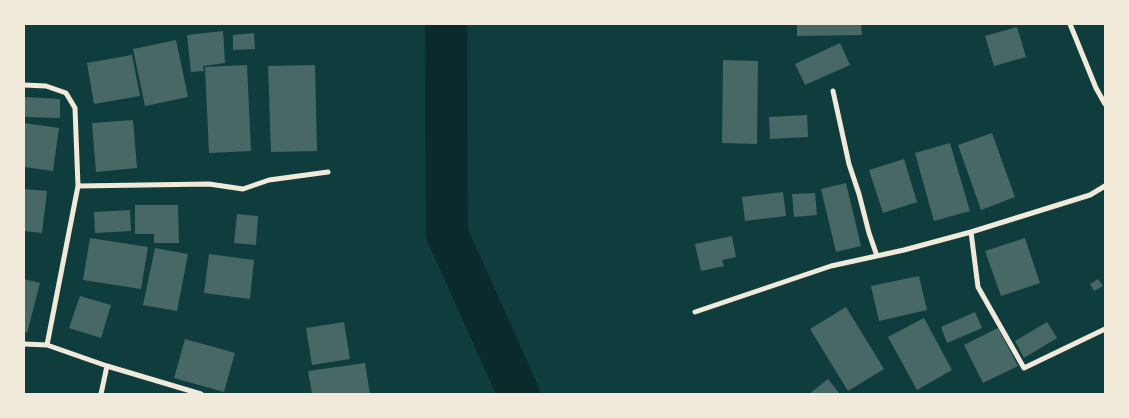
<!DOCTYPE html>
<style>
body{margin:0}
#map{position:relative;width:1129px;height:418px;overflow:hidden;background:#0f3d3e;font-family:Merriweather,serif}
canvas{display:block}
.frame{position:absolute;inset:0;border:25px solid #f1e9da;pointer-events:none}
</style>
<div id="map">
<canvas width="1129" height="418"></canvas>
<div class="frame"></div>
</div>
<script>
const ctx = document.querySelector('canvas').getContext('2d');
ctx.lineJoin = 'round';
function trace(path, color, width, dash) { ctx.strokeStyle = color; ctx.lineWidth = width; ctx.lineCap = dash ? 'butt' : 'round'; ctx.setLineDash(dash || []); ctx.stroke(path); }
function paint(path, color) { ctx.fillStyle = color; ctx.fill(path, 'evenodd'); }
trace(new Path2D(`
 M446 24 447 234 519 394`), '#0a2a2b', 42);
paint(new Path2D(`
 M797 24H861L862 35 797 36Z
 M1017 27 1026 57 994 66 985 36Z
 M223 31 225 63 203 66 204 71 191 72 187 35Z
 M254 33 255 49 233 50V35Z
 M176 40 188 97 145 106 133 49Z
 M840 43 850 65 805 85 795 64Z
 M132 55 140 96 94 104 87 63Z
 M723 60 758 61 757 144 722 143Z
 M247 65 251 151 209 153 205 67Z
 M315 65 317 151 271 152 268 66Z
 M24 97 60 99V118L24 117Z
 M807 115 808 137 770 139 769 117Z
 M133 120 137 168 96 172 92 123Z
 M24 123 59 128 53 171 24 167Z
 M992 133 1015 197 981 210 958 145Z
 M950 143 970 211 934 221 915 153Z
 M904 159 917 202 883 213 869 170Z
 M846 183 861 246 836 252 821 189Z
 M24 189 47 191 42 233 24 231Z
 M783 192 786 216 745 221 742 197Z
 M815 193 817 215 794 217 792 194Z
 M135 205H178L179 243H154V234H135Z
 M130 210 131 231 95 233 94 212Z
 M237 214 258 216 256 245 234 243Z
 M732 236 736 257 722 260 724 266 701 271 695 244Z
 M90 238 148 247 141 289 83 280Z
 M1025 238 1040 283 1001 296 985 251Z
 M155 248 188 254 177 311 143 305Z
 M209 254 254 260 250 299 204 293Z
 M919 276 927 310 879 321 871 286Z
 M24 279 40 283 27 333 24 332Z
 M1098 279 1103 286 1094 291 1090 284Z
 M80 296 111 305 101 338 69 328Z
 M846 307 884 369 848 391 810 329Z
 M975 312 982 328 947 343 941 327Z
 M924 318 952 370 917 390 888 337Z
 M344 322 350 359 312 365 306 328Z
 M1047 322 1057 338 1024 358 1015 341Z
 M998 328 1018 366 983 383 964 345Z
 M185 339 235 353 224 392 174 378Z
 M365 363 370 394H312L308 371Z
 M828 379 840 394H809Z`), '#486865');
trace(new Path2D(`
 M1070 24 1096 88 1105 104
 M24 85 46 86 66 93 75 108 78 186 47 345
 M833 91 849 164 859 194 869 233 877 256
 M78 186 209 184 243 189 269 180 328 172
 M971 232 978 287 1024 368 1105 329
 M695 312 831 266 904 250 971 232 1090 195 1105 186
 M24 344 47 345 107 366 201 394
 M101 394 107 366`), '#f1e9da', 5);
</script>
